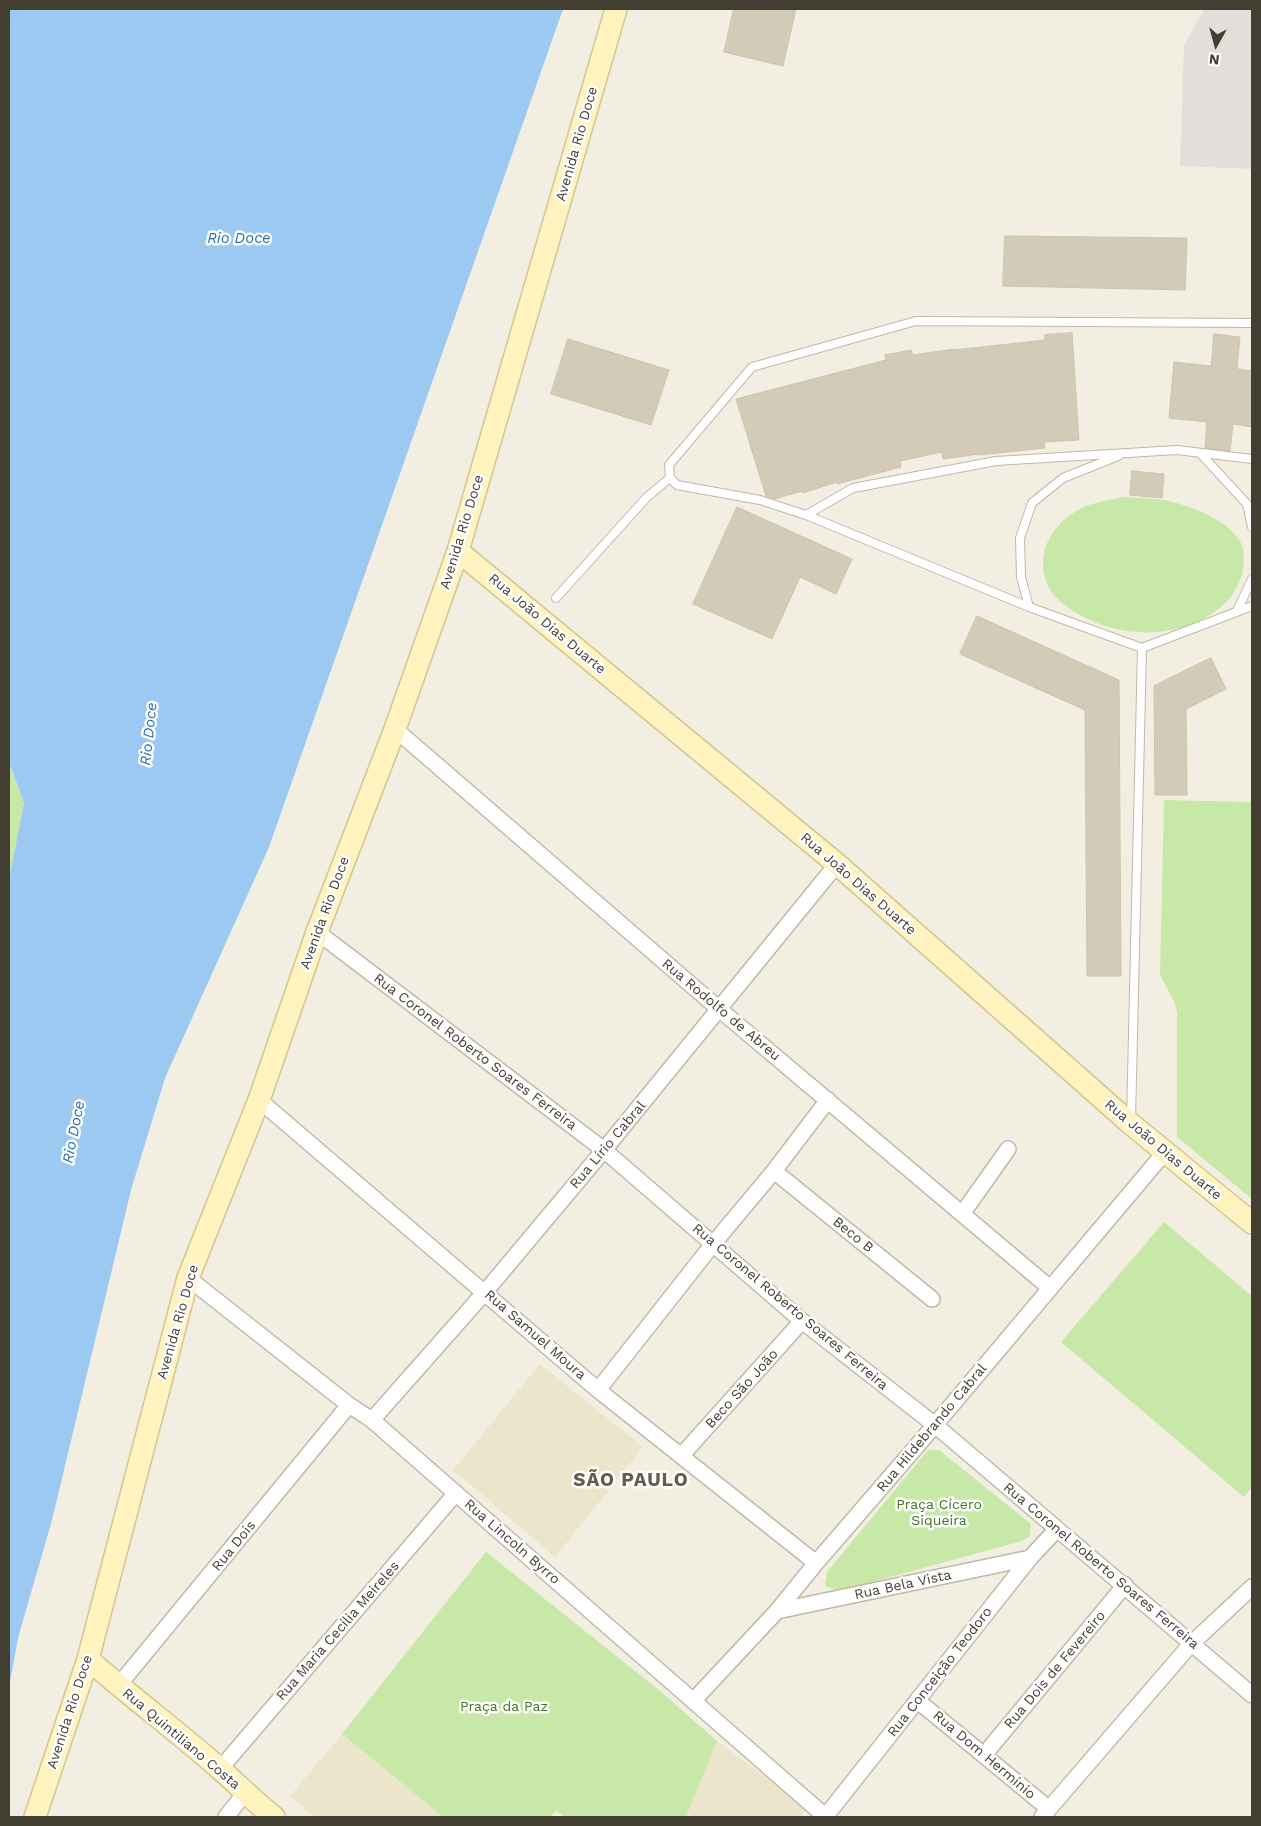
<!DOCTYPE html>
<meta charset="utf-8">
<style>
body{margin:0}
#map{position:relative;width:1261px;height:1826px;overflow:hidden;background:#f2eee2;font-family:"Work Sans",sans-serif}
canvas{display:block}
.frame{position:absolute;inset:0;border:10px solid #433e32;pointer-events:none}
.north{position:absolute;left:1191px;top:20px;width:50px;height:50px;-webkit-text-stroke:4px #fff;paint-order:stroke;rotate:187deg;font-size:14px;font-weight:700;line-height:20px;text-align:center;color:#433e32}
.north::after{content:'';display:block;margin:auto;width:18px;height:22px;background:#433e32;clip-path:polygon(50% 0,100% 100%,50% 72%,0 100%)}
</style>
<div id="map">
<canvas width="1261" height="1826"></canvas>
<div class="frame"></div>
<div class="north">N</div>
</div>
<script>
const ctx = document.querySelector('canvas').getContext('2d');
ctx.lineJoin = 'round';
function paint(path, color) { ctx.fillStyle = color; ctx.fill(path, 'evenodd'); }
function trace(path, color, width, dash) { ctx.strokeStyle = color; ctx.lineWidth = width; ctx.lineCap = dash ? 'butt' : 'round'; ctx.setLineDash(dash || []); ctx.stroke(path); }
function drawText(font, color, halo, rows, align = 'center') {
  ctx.font = font + ' "Work Sans",sans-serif'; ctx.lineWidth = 5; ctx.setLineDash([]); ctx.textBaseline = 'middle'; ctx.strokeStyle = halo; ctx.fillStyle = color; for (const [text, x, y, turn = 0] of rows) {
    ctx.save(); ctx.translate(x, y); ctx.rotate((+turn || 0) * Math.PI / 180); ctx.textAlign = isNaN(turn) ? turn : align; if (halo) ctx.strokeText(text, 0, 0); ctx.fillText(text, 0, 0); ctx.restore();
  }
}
paint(new Path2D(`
 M540 1364 643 1447 555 1557 453 1470Z
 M342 1734 443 1817H315L290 1796Z
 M717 1741 808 1808 800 1817H686Z`), '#ece4cb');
paint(new Path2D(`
 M1124 497C1140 498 1157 498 1173 502 1194 507 1233 523 1242 545 1245 554 1244 566 1242 575 1236 592 1228 603 1213 613 1173 639 1121 638 1080 615 1070 609 1057 601 1051 591 1032 559 1049 525 1080 509 1094 502 1109 500 1124 497Z
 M9 767H11L24 803 9 879Z
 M1164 800 1252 802V1199L1177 1137V1012L1174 1001 1160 975Z
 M1164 1222 1252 1296V1487L1244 1497 1061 1342Z
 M928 1450H939L1031 1524 1030 1536 1022 1541 839 1591 825 1586 827 1572Z
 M486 1552 660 1691 717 1741 686 1817H565L556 1811 550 1817H443L342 1734Z`), '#c8e8a8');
paint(new Path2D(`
 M1204 9H1252V169L1180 166 1184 45Z`), '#e2dfdb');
paint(new Path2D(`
 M9 9H563L269 847 165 1078 131 1190 52 1520 18 1638 9 1688V879L24 803 11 767H9Z`), '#9bc9f2');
const building = new Path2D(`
 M734 9H796L783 66 724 52Z
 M1005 236 1187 238 1185 290 1003 286Z
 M1072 333 1079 440 1044 442 1045 448 979 455V454L943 459 942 452 900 461 901 467 837 484V482L803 493 802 491 775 499 766 496 736 399 886 360 885 355 911 350 913 355 954 349V350L1045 340V335Z
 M1214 334 1240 337 1237 369 1252 371V427L1233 424 1230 451 1205 448 1207 422 1169 418 1174 362 1211 366Z
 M568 339 669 370 651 425 551 394Z
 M1132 471 1164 474 1162 498 1130 495Z
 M737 507 852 559 836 594 800 577 772 639 693 604Z
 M977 616 1119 680 1121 976H1087L1085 710 960 654Z
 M1211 658 1226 689 1186 709 1187 795H1155L1154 686Z`);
paint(building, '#d3cab7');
trace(building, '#cec2aa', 1);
const lane = new Path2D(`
 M1200 453 1247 504 1252 527
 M1252 459 1177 450 996 461 853 488 806 515 1029 607 1142 648 1252 606
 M806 515 760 500 677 485 670 478 669 465 752 367 916 321 1252 323
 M556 598 647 497 670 478
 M1029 607 1021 577 1020 538 1032 503 1063 478 1118 456
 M1237 611 1252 579
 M1131 1120 1142 648`);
const street = new Path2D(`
 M395 729 719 1009 1050 1288
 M317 932 604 1150 802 1321 935 1425 1252 1695
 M259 1100 598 1390 816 1563
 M774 1171 932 1299
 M962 1214 1008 1149
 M188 1278 349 1405 372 1420 826 1817
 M598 1390 713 1244 774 1171 828 1100
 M372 1420 485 1292 604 1150 837 864
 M681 1456 802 1321
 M777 1611 1030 1558
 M118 1686 349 1405
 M694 1700 777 1611 816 1563 935 1425 1165 1152
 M918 1701 1049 1809
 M984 1755 1125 1585
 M220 1769 456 1493
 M226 1817 245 1793
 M825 1817 1030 1558 1057 1529
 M1042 1817 1191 1644 1252 1587`);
const secondary = new Path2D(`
 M458 551 837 864 1131 1124 1252 1223
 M88 1659C131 1697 177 1731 220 1769 238 1785 255 1802 274 1817
 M35 1817 88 1659 188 1278 259 1100 317 932 395 729 458 551 616 9`);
trace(lane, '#c0b9a7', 10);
trace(street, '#c0b9a7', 18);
trace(secondary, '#d3c590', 24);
trace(lane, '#fff', 8);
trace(street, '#fff', 15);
trace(secondary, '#fff3bf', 21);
drawText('14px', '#433e32', '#fff', [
 ["Avenida Rio Doce",577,144,-74],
 ["Avenida Rio Doce",462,532,-73],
 ["Rua João Dias Duarte",547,624,40],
 ["Rua João Dias Duarte",858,884,41],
 ["Avenida Rio Doce",325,913,-70],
 ["Rua Rodolfo de Abreu",721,1010,40],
 ["Rua Coronel Roberto Soares Ferreira",475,1052,37],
 ["Rua Lírio Cabral",608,1145,-50],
 ["Rua João Dias Duarte",1163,1150,40],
 ["Beco B",853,1235,39],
 ["Rua Coronel Roberto Soares Ferreira",790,1307,40],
 ["Avenida Rio Doce",178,1322,-74],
 ["Rua Samuel Moura",535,1335,41],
 ["Beco São João",742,1389,-48],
 ["Rua Hildebrando Cabral",932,1428,-50],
 ["Rua Lincoln Byrro",512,1542,41],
 ["Rua Dois",234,1546,-51],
 ["Rua Coronel Roberto Soares Ferreira",1101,1566,40],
 ["Rua Bela Vista",903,1585,-12],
 ["Rua Maria Cecília Meireles",338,1631,-49],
 ["Rua Dois de Fevereiro",1055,1670,-50],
 ["Rua Conceição Teodoro",940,1672,-52],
 ["Avenida Rio Doce",70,1712,-72],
 ["Rua Quintiliano Costa",181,1739,40],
 ["Rua Dom Hermínio",984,1755,40]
]);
drawText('14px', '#3f7625', '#fff', [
 ["Praça Cícero",939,1505],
 ["Siqueira",939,1521],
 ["Praça da Paz",504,1707]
]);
drawText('italic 15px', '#2970b1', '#fff', [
 ["Rio Doce",239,239],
 ["Rio Doce",149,734,-84],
 ["Rio Doce",74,1132,-79]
]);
ctx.letterSpacing = '1px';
drawText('bold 19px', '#665c49', '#fff', [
 ["SÃO PAULO",631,1480]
]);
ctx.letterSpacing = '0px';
</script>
